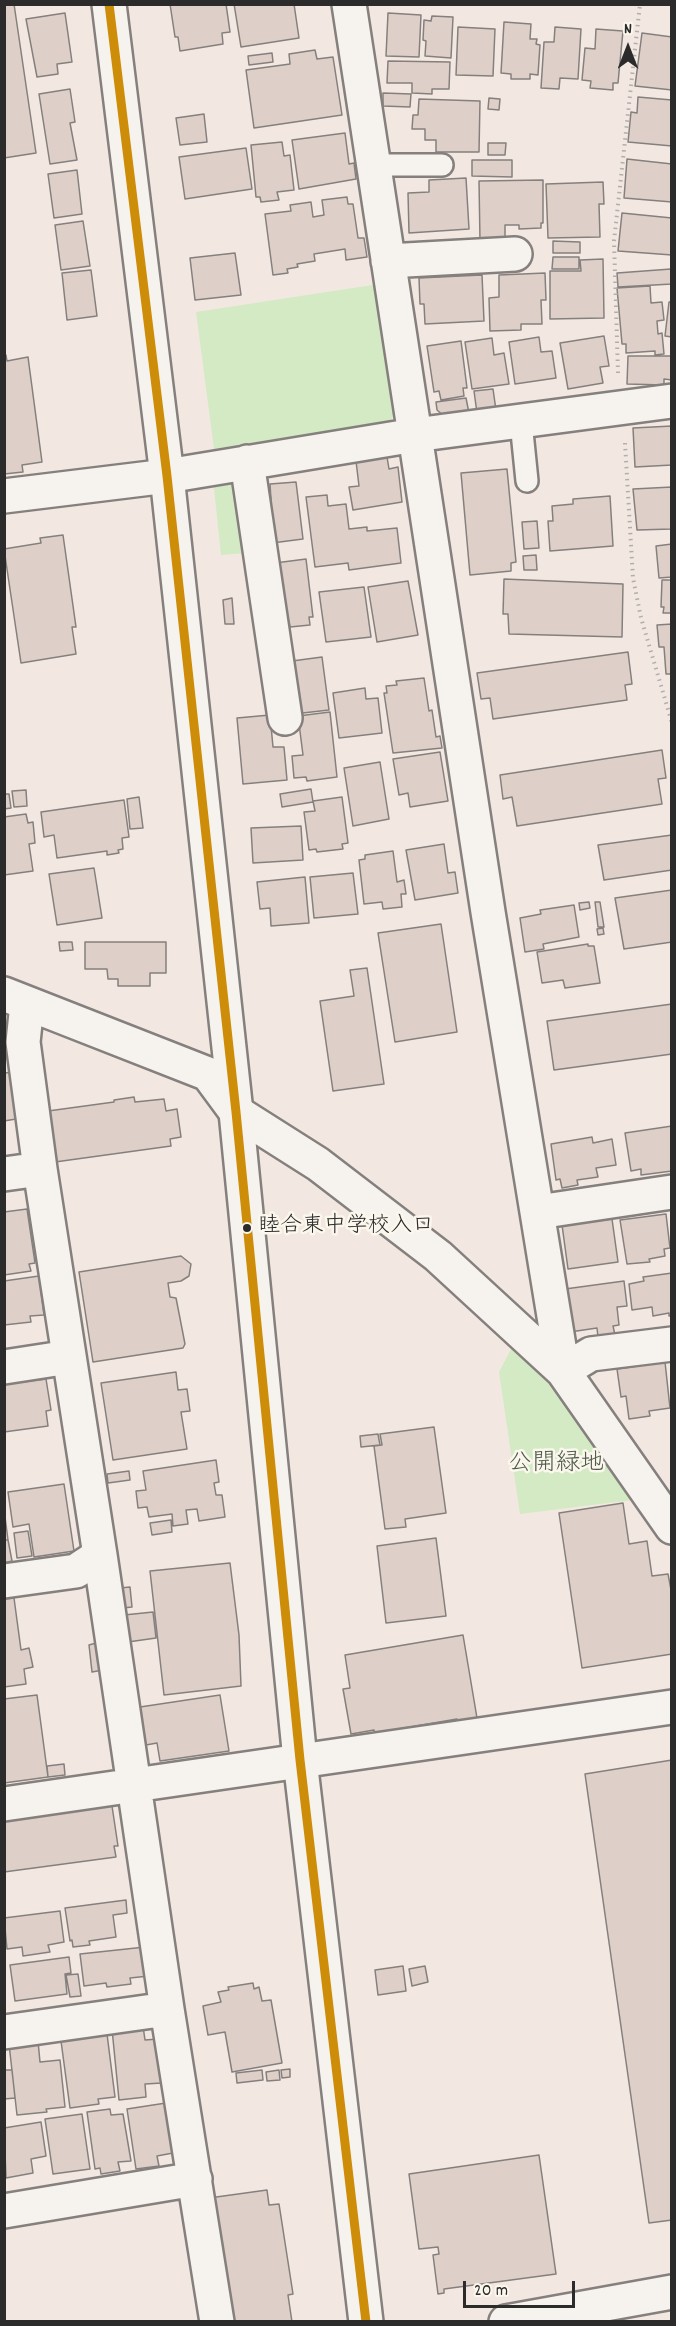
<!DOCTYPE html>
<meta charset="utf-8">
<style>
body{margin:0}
#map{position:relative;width:676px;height:2326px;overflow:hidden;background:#f3e8e1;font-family:Dekko,sans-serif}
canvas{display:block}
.frame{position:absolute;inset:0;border:6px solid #2b2b2b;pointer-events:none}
.north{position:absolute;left:598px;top:18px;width:60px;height:60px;-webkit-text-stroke:4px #fbf7ec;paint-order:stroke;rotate:0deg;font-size:16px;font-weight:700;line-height:24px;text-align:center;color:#2b2b2b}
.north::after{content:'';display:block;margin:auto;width:21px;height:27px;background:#2b2b2b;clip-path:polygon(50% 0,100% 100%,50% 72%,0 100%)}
.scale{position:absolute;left:463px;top:2281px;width:112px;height:27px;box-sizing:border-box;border:3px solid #2b2b2b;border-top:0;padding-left:8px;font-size:18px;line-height:21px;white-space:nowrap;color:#2b2b2b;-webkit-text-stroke:4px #fbf7ec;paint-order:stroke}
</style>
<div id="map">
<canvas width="676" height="2326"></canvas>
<div class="frame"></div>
<div class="north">N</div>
<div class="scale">20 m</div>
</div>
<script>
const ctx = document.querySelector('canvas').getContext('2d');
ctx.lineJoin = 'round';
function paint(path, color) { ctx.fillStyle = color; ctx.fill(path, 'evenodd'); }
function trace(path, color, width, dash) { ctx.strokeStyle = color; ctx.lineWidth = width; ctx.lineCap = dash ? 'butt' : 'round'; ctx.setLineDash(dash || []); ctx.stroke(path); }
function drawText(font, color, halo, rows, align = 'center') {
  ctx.font = font + ' Dekko,"Klee One",sans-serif'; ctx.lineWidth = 5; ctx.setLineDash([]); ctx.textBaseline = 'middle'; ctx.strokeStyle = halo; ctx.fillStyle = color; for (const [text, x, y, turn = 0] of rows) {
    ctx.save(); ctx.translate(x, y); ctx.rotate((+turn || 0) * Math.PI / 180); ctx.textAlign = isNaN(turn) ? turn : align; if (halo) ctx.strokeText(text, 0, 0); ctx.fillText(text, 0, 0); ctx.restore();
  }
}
paint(new Path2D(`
 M379 284 398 409 390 421 214 449 196 312Z
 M213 479H225L237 488 246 553 221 555Z
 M518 1348 534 1359 632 1500 520 1514 499 1372 511 1349Z`), '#d3eac4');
const building = new Path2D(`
 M4 4H14L36 153 4 158Z
 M170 4H226L230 32 222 33 223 44 180 51 178 37H175Z
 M234 4H294L299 38 241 47Z
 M65 13 72 62 57 64 58 74 37 77 26 19Z
 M388 13 421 15 419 57 386 56Z
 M432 16 453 17 451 58 425 56 426 41 423 40 424 20 431 21Z
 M504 22 531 24 530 39H537L536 44 540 45 538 75 530 74V79H511V74L501 73Z
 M458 27 495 29 493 76 456 75Z
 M555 27 581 29 578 79 560 78 559 89 541 88 544 42H554Z
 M596 29 623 31 618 83H613V90L590 88 591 81 582 80 585 48 595 49Z
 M642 33 672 37V90L635 86Z
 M315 50 317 59 333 57 342 115 254 128 246 70 290 64 289 54Z
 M272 53 273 62 249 65 248 56Z
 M388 61 450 62 449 89H432V94L412 93V83H387Z
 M70 89 75 122 70 123 77 160 50 164 39 94Z
 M383 93 411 94 410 107 383 106Z
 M638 97 672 100V146L628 142 631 112 637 113Z
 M489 98 500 99 499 110 488 109Z
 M419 99 480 101 479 152H436V140H425V129H412L413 115H418Z
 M204 114 207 142 180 145 176 118Z
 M345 133 349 164 354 163 356 179 299 189 292 140Z
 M282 142 284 156 290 155 294 190 277 192 279 200 261 202 260 197H256L251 145Z
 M488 143H506L505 155H488Z
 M246 148 252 189 185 199 179 157Z
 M627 159 672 164V202L624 198Z
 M472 160H512V177L472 176Z
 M77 170 82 214 54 218 48 174Z
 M466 178 469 229 409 233 408 193 429 192V180Z
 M543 180V223H541V228L519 229V225H505V240L480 241 479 181Z
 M603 182 604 204H599L600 237 548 238 546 184Z
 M347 197 348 204H353L358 238H364L367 257 346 260 345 249 314 254 315 261 297 264 298 267 287 269 288 273 273 275 265 214 291 211 290 205 311 202 313 217 324 215 322 200Z
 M622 213 672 218V255L618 251Z
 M83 221 90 266 61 270 55 225Z
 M553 241 580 242V253H553Z
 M235 253 241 295 195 300 190 258Z
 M553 257H579V269H552Z
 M603 259 604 318 550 319V271H581L580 260Z
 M671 269 672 284 618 287 617 273Z
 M91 270 97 316 67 320 62 273Z
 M545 273 546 300H541L542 324H521V330L490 331 489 298 499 297V275Z
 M482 275 484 321 425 324 424 304H420L419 278Z
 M650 286 651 303 662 302 664 320 657 321 658 334 662 333 664 354 655 355V351L626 353V344H622L617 288Z
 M669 302H672V337L665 336Z
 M604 336 609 366 600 367 603 383 568 389 560 343Z
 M539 337 541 352 552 351 556 378 515 384 509 342Z
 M492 338 494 355 504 353 509 384 472 389 465 342Z
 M461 341 467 388H463L464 396 441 400 439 391 434 392 427 346Z
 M4 355H6L7 361 28 357 42 462 22 465 23 472 4 474Z
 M628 356H672V380L664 379V385L627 384Z
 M493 389 496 410 477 413 474 391Z
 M466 398 469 413 445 417 437 410 436 402Z
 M672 426V465L635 467 633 428Z
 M387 457 389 469 398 467 402 502 353 510 349 487 359 486 356 461Z
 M507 469 516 562 511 563V571L470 575 461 473Z
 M296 482 303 539 272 543 267 501 271 500 270 484Z
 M672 487V529L637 530 633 489Z
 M327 495 328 506 346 504 349 529 367 527V531L397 528 401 563 349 570 348 563 315 567 306 497Z
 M610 496 613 546 550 551 548 521H553L552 506 573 504V499Z
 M537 521 539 548 524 549 522 522Z
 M63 535 76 627H72L76 654 21 663 4 549 41 543 40 538Z
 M672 544V577L659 578 656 546Z
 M536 555 537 570H524L523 556Z
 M306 559 313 617H309L310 625 290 627 289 621 284 622 275 563Z
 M504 579 623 584 622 637 509 634 508 614H503Z
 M662 580H672V613H663L664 607H661Z
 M408 581 418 635 377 642 368 587Z
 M364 587 371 637 326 642 319 592Z
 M232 598 234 624H225L223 600Z
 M672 624V674H666L664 647H659L657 625Z
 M628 652 632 684 625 685 627 700 493 719 490 698 481 699 477 673Z
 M322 657 329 710 294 714 292 661Z
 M424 678 429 711 432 710 436 737 440 736 442 748 393 753 384 693H387L386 686 397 685 396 681Z
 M365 688 366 699 378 698 382 733 339 738 333 693Z
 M330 712 337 777 307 781 306 777 294 778 292 756 303 755 298 716Z
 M270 715 273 747H284L287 780 243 784 237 718Z
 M662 750 666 778 658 779 662 804 517 826 512 797 503 799 500 775Z
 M440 752 448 801 410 807 408 793 399 795 393 759Z
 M380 762 389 819 353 826 344 768Z
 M311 789 313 802 282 807 280 794Z
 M26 790 27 806 14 807 12 791Z
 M4 794H9L11 808 4 809Z
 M139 797 143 828 130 829 127 799Z
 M342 797 348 843 342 844 343 849 317 852 316 849 309 850 304 812 315 811 313 801Z
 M124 800 129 837 122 838 123 849 118 850 119 853 107 855V851L57 858 54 835 44 837 41 812Z
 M26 814 28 823 33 822 35 843 29 844 33 871 4 875V817Z
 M301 826 303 860 253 863 251 828Z
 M672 835V870L604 880 598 845Z
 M444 844 448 873 455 872 458 893 415 900 406 850Z
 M393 851 397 882 404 880 406 894H401L402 907 383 909 382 902 364 904 359 860 365 859V855Z
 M94 868 102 918 57 925 49 874Z
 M353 873 358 914 314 918 310 877Z
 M305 877 309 923 271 926 270 908 260 909 257 882Z
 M672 890V942L624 949 615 898Z
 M589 902 590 908 580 910 579 903Z
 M595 902H600L604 927H598Z
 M574 905 579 937 543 944 544 949 525 952 520 918 541 914 540 910Z
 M441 924 457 1032 395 1042 378 933Z
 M603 928 604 934 598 935 597 929Z
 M59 942H72L73 950 60 951Z
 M85 942H166V973H150V986H118V979H108L107 969H85Z
 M588 944V946H594L600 983 565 988 563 980 542 983 537 952Z
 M367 968 384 1084 333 1091 320 1001 354 996 350 970Z
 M672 1004V1054L554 1070 547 1021Z
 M15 1072 22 1118 4 1121V1073Z
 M134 1097 135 1102 164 1099 166 1111 177 1109 181 1137 170 1139 171 1146 55 1162 48 1111 114 1102V1100Z
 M672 1126V1171L641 1175V1169L631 1171 625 1133Z
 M592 1137 593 1143 612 1139 616 1165 596 1168 598 1177 577 1180 578 1185 562 1188 560 1179 556 1180 551 1144Z
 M27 1209 35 1263 29 1264 31 1271 4 1275V1212Z
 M666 1214 670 1248 664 1249 665 1256 649 1259 650 1262 627 1264 620 1220Z
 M612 1219 618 1262 568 1269 562 1225Z
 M181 1256 191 1264 189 1276 181 1281 168 1283 170 1297 176 1298 177 1303 185 1344 183 1348 93 1362 79 1272Z
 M672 1273V1316H669V1313L653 1316 652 1307 632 1310 629 1284 644 1281 643 1277Z
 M39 1276 44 1315 30 1316 31 1322 4 1325V1281Z
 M624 1281 627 1306 617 1307 619 1325 613 1326 615 1335 598 1337 597 1328 570 1332 565 1289Z
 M665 1362 670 1408 649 1411 650 1416 629 1419 626 1396 621 1397 617 1369Z
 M176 1372 178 1390 187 1389 190 1411 181 1412 187 1449 113 1460 101 1383Z
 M46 1379 51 1410 46 1411 48 1426 4 1432V1384Z
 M434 1427 446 1513 405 1519 406 1527 385 1529 374 1446 382 1445 380 1434Z
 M378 1434 380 1445 361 1447 360 1436Z
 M216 1460 219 1482 214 1483 216 1495H222L225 1517 199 1521 197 1509 186 1510 188 1524 173 1526 172 1514 149 1517 147 1507 138 1508 136 1491 146 1490 143 1471Z
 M129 1471 130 1480 108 1483 107 1474Z
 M64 1484 74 1551 34 1557 29 1524 13 1527 8 1492Z
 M623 1503 629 1544 647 1541 652 1576 668 1574 672 1595V1654L582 1668 559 1513Z
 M4 1509 8 1540H4Z
 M171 1520 172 1532 152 1535 150 1523Z
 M28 1531 32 1556 17 1558 14 1533Z
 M436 1538 446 1616 386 1623 377 1546Z
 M4 1540H8L12 1561 4 1563Z
 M230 1563 239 1635 241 1686 164 1695 150 1571Z
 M130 1587 132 1607 123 1608 120 1588Z
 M14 1598 21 1650 29 1648 33 1667 24 1669 26 1684 4 1687V1599Z
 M153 1612 156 1638 128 1642 124 1615Z
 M463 1635 477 1718 457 1721V1719L375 1733 374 1730 351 1734 343 1689 350 1688 345 1655Z
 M96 1643 99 1647 103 1670 92 1672 89 1645Z
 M37 1695 48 1777 4 1783V1699Z
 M220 1695 229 1751 160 1761 157 1743 146 1745 140 1707Z
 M672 1760V2220L649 2223 585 1774Z
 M64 1764 65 1775 48 1777 47 1766Z
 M112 1806 118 1846H114L116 1857 4 1872V1821Z
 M126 1900 127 1913 113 1915 116 1937 89 1941 90 1945 73 1947 72 1940 70 1941 65 1908Z
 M60 1911 64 1942 48 1945 50 1952 23 1956 22 1947 7 1949 4 1918Z
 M145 1947 149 1976 130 1978 131 1984 107 1987 106 1983 84 1986 80 1954Z
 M69 1957 71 1973 65 1974 67 1994 15 2001 10 1965Z
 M403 1966 406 1991 378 1995 375 1970Z
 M425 1966 428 1982 412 1986 409 1969Z
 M78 1974 81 1996 70 1997 66 1975Z
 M253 1983 254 1989 259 1987 262 2001 271 2000 282 2063 232 2072 225 2032 208 2035 203 2006 221 2002 218 1992 229 1990 228 1987Z
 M143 2026 145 2040 158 2039 162 2083 145 2084 146 2097 119 2100 112 2029Z
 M107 2034 115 2097 98 2099 99 2104 70 2108 61 2041Z
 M38 2041 40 2062 60 2060 65 2107 46 2109 47 2112 17 2115 9 2044Z
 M290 2069V2077L282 2078 281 2070Z
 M4 2070H12L15 2098 4 2099Z
 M262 2070 263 2080 237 2083 236 2073Z
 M279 2070 280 2080 267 2081 266 2072Z
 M166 2103 173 2153 157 2156 159 2166 136 2169 127 2109Z
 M110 2109 111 2115 123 2114 131 2161 118 2162 120 2171 101 2174 100 2168 95 2169 87 2112Z
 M82 2114 90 2169 53 2174 45 2119Z
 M41 2122 46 2156 31 2159 33 2173 6 2178 4 2128Z
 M539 2155 556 2274 444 2289V2293L438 2294 433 2255 439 2254 438 2247 419 2249 409 2174Z
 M267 2190 269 2205 279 2204 293 2294 288 2295 292 2322H230L209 2198Z`);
paint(building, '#decfc9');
trace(building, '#85807d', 1.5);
const lane = new Path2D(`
 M374 165H442
 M521 422 527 481`);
const street = new Path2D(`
 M349 4 488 912 563 1371 591 1354 672 1344
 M388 261 515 254
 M247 462 285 718
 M4 496 167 476 415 435 672 401
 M4 994 208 1074 236 1112 318 1164 438 1256 563 1371 672 1527
 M27 1004 23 1042 40 1169 100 1555 167 2009 217 2322
 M4 1174 40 1169
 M538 1212 672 1192
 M4 1367 69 1357
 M4 1581 76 1571 100 1555
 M4 1804 672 1707
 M4 2032 167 2009
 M4 2211 195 2179
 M506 2322 672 2292`);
const secondary = new Path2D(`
 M109 4 167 476 236 1112 300 1760 366 2322`);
trace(lane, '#85807d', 26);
trace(street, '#85807d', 38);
trace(secondary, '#85807d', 38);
trace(new Path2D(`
 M618 373 614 241 640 4
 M625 443 633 578 641 618 672 723`), '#b1aeab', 4, [1.5, 4.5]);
trace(lane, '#f6f3ef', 21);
trace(street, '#f6f3ef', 33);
trace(secondary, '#f6f3ef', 33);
trace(new Path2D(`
 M109 4 167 476 236 1112 300 1760 366 2322`), '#ce8d09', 9);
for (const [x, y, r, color] of [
 [247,1228,5,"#2b2b2b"]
]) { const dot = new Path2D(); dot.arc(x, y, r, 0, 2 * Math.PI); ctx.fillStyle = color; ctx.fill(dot); trace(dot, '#fbf7ec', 2); }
drawText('22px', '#2b2b2b', '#fbf7ec', [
 ["睦合東中学校入口",258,1228]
], 'left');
drawText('24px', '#4e5b4c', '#fbf7ec', [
 ["公開緑地",556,1466]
]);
</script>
